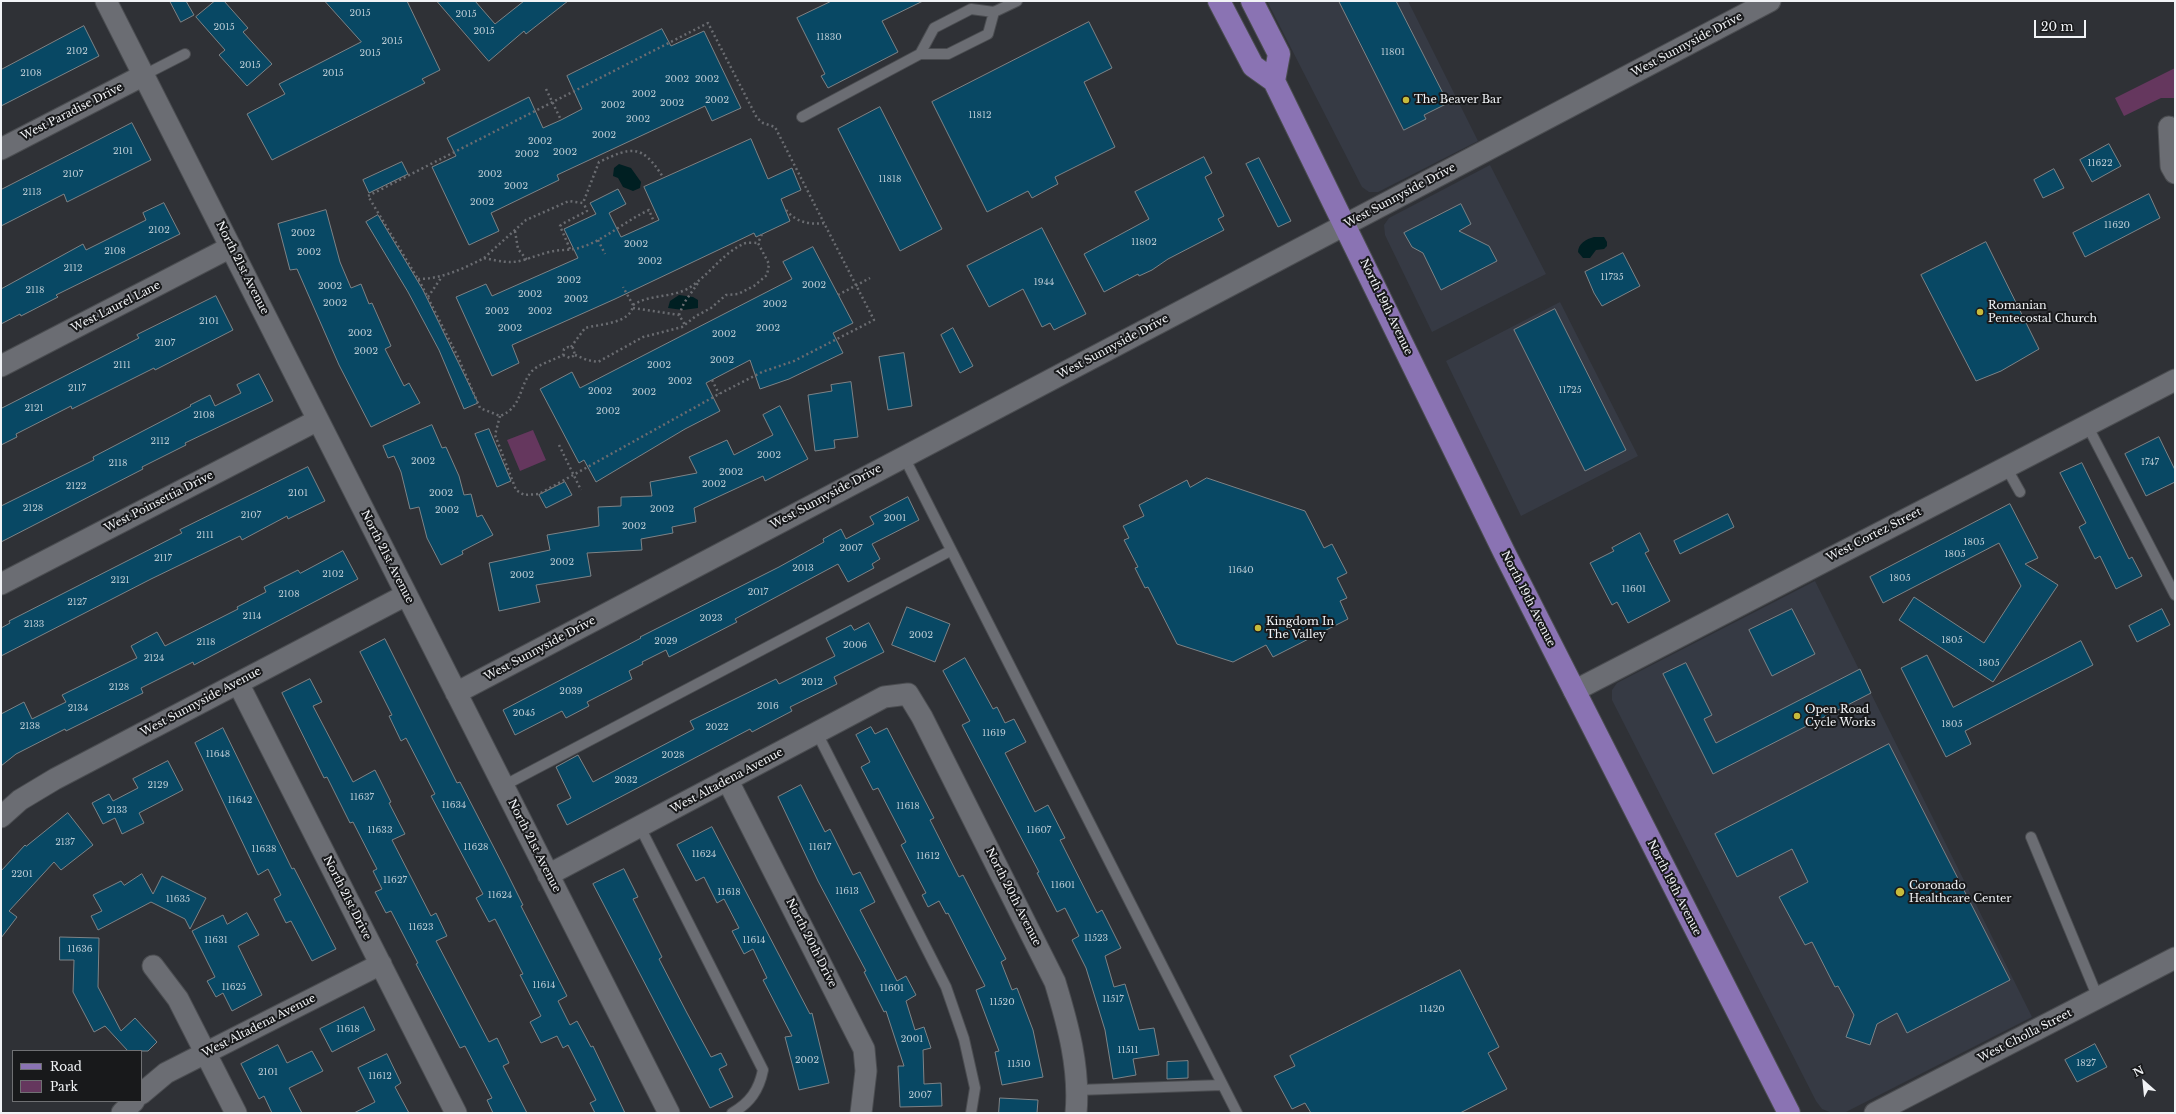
<!DOCTYPE html>
<style>
body{margin:0}
#map{position:relative;width:2176px;height:1114px;overflow:hidden;background:#2f3136;font-family:"Libre Baskerville",serif}
canvas{display:block}
.frame{position:absolute;inset:0;border:2px solid #f1f3f6;pointer-events:none}
.legend{position:absolute;left:12px;top:1050px;width:130px;height:52px;box-sizing:border-box;background:#18191b;border:1px solid #6f7073;margin:0;padding:5px 7px;list-style:none;font-size:12px;color:#f1f3f6}
.legend li{display:flex;align-items:center;gap:8px;height:20px}
.legend b{width:20px;border:1px solid #6f7073}
.north{position:absolute;left:2124px;top:1062px;width:40px;height:40px;-webkit-text-stroke:3px #18191b;paint-order:stroke;rotate:333deg;font-size:11px;font-weight:700;line-height:16px;text-align:center;color:#f1f3f6}
.north::after{content:'';display:block;margin:auto;width:14px;height:18px;background:#f1f3f6;clip-path:polygon(50% 0,100% 100%,50% 72%,0 100%)}
.scale{position:absolute;left:2034px;top:20px;width:52px;height:18px;box-sizing:border-box;border:2px solid #f1f3f6;border-top:0;padding-left:5px;font-size:12px;line-height:14px;white-space:nowrap;color:#f1f3f6;-webkit-text-stroke:3px #18191b;paint-order:stroke}
</style>
<div id="map">
<canvas width="2176" height="1114"></canvas>
<div class="frame"></div>
<ul class="legend">
<li><b style="height:5px;background:#8a73b3"></b>Road</li>
<li><b style="height:11px;background:#65375e"></b>Park</li>
</ul>
<div class="north">N</div>
<div class="scale">20 m</div>
</div>
<script>
const ctx = document.querySelector('canvas').getContext('2d');
ctx.lineJoin = 'round';
function paint(path, color) { ctx.fillStyle = color; ctx.fill(path, 'evenodd'); }
function trace(path, color, width, dash) { ctx.strokeStyle = color; ctx.lineWidth = width; ctx.lineCap = dash ? 'butt' : 'round'; ctx.setLineDash(dash || []); ctx.stroke(path); }
function drawText(font, color, halo, rows, align = 'center') {
  ctx.font = font + ' "Libre Baskerville",serif'; ctx.lineWidth = 4; ctx.setLineDash([]); ctx.textBaseline = 'middle'; ctx.strokeStyle = halo; ctx.fillStyle = color; for (const [text, x, y, turn = 0] of rows) {
    ctx.save(); ctx.translate(x, y); ctx.rotate((+turn || 0) * Math.PI / 180); ctx.textAlign = isNaN(turn) ? turn : align; if (halo) ctx.strokeText(text, 0, 0); ctx.fillText(text, 0, 0); ctx.restore();
  }
}
paint(new Path2D(`
 M1267 1H1408L1478 141 1378 192H1369L1362 187Z
 M1490 165 1546 274 1432 332 1385 235 1384 225 1389 218Z
 M1560 302 1638 456 1521 516 1446 361Z
 M1815 581 2032 1017 1844 1113H1832L1822 1109 1816 1101 1612 700V690L1617 683Z`), '#363a44');
paint(new Path2D(`
 M2175 68V98H2161L2124 116 2115 98Z
 M533 430 546 460 520 471 507 440Z`), '#65375e');
paint(new Path2D(`
 M619 164 631 168 641 182 640 188 633 191 623 187 618 178 613 176 614 168Z
 M1594 237H1604L1607 242V246L1604 249 1596 250 1590 258H1583L1578 252C1578 244 1586 239 1594 237Z
 M679 295 693 297 698 300V308L683 310 668 308 670 301Z`), '#001f22');
const building = new Path2D(`
 M170 1H186L194 15 181 22Z
 M215 1H224L248 28 243 32 272 64 247 86 219 55 225 50 196 17Z
 M325 1H407L440 70 422 79 425 83 272 160 247 114 285 94 279 84 361 42Z
 M437 1H475L495 24 524 1H568L526 34 524 31 489 61Z
 M832 1H923L882 21 898 52 828 88 821 76 825 74 797 18Z
 M1339 1H1396L1448 103 1424 115 1426 119 1404 130Z
 M1089 22 1112 68 1084 82 1115 147 1055 177 1058 184 1032 198 1028 191 987 212 932 102Z
 M84 26 99 56 1 106V70Z
 M662 29 671 46 704 31 741 108 712 121 705 106 557 175 559 180 491 213 499 231 469 245 432 167 456 156 447 138 529 97 543 128 561 120 582 109 567 76Z
 M880 107 942 229 900 251 838 129Z
 M132 123 151 160 67 202 64 194 1 226V190Z
 M751 139 768 179 792 168 801 190 781 199 790 221 756 237 754 233 615 299 512 345 519 363 492 376 456 297 486 284 492 296 578 258 564 229 596 214 590 203 618 189 626 204 609 213 621 237 659 220 644 187Z
 M2109 144 2121 166 2092 182 2080 160Z
 M1204 157 1212 173 1205 177 1224 216 1218 219 1224 230 1168 259 1152 270 1139 276 1138 274 1104 292 1084 254 1149 219 1135 192Z
 M1259 158 1291 221 1278 227 1246 164Z
 M402 162 408 174 369 193 363 180Z
 M2054 169 2064 188 2043 198 2034 180Z
 M2149 194 2160 218 2085 257 2073 233Z
 M164 203 180 234 56 295 58 297 21 316 20 314 1 324V289L83 244 86 250 146 220 143 213Z
 M1461 204 1471 224 1459 231 1489 246 1497 261 1441 290 1423 253 1412 247 1404 233Z
 M326 210 340 262 351 288 361 284 369 304 372 303 391 346 385 349 404 386 409 383 420 403 371 427 339 365 297 269 290 270 278 224Z
 M378 215 423 290 478 403 464 409 439 350 408 292 366 222Z
 M1042 228 1086 314 1054 330 1050 323 1042 327 1023 289 989 307 967 266Z
 M1986 242 2039 349 2001 371 1976 381 1921 275Z
 M813 247 853 323 833 333 843 353 789 379 760 389 750 360 706 383 720 411 685 429 596 482 584 460 579 463 540 389 572 372 580 388 792 279 783 262Z
 M1623 253 1640 286 1602 306 1594 293 1585 272Z
 M216 296 233 330 155 370 154 368 72 409 71 406 16 434 17 437 1 445V406L2 408 57 380 139 338 137 335Z
 M1555 309 1626 450 1585 471 1514 330Z
 M953 328 973 366 960 373 941 335Z
 M904 353 912 406 888 410 879 357Z
 M259 374 273 401 185 443 186 445 142 467 143 469 1 542V506L94 460 93 457 191 406 190 405 210 395 215 406 241 393 237 385Z
 M851 382 858 437 834 440 835 448 815 451 808 395 832 391 831 385Z
 M780 406 808 459 765 481 763 476 694 508 696 522 672 527 673 533 641 539 642 550 587 553 591 576 536 585 540 602 499 611 489 563 550 550 547 535 599 526 598 507 621 506V497L652 496 650 482 697 473 689 457 727 440 734 455 773 435 763 415Z
 M432 425 442 448 446 447 459 476 464 495 471 494 477 517 482 515 493 535 462 551 463 554 441 565 427 538 419 507 410 509 401 472 394 456 388 458 383 446Z
 M489 429 511 481 497 487 475 434Z
 M2159 437 2175 470V482L2146 496 2125 454Z
 M2082 463 2129 559 2132 557 2142 576 2116 589 2100 556 2095 559 2079 527 2086 523 2060 473Z
 M308 467 325 501 288 519 287 516 242 540 240 536 151 579 1 656V628L10 623 9 621 182 533 180 530Z
 M1207 478 1305 511 1324 548 1332 544 1347 573 1337 578 1347 598 1340 601 1348 619 1273 657 1266 645 1233 662 1177 644 1148 587 1145 588 1135 568 1138 567 1124 540 1129 538 1123 526 1144 516 1139 505 1187 480 1190 487Z
 M565 482 572 495 546 508 539 495Z
 M908 497 919 520 872 544 880 559 872 564 874 568 848 582 838 564 735 619 737 622 700 641 669 657 666 650 642 662 643 664 629 671 632 679 587 702 589 706 566 718 562 711 515 735 503 710 641 638 640 637 779 567 824 542 823 539 841 529 846 539 874 524 870 517Z
 M2010 504 2038 558 2025 564 2058 585 1993 682 1899 620 1914 597 1984 643 2021 586 1999 543 1883 603 1870 577Z
 M1728 514 1734 527 1680 554 1674 541Z
 M1640 533 1649 551 1645 553 1670 601 1628 623 1617 602 1612 605 1590 563 1614 551 1612 548Z
 M343 551 358 579 194 665 193 662 141 688 143 693 66 731 65 729 16 754 1 766V714L24 702 32 719 66 702 62 695 137 658 131 646 157 632 165 646 238 609 237 607 266 592 264 587 298 570 300 573Z
 M907 607 950 624 935 662 892 645Z
 M1792 609 1815 654 1772 676 1749 630Z
 M2162 609 2170 625 2137 642 2129 626Z
 M869 623 884 652 834 677 837 684 790 707 792 711 752 732 750 729 567 825 557 805 571 798 556 767 578 755 593 782 694 729 690 721 776 679 779 684 835 656 826 638 851 625 854 630Z
 M385 639 457 783 460 782 505 869 523 905 521 906 567 996 558 1001 570 1025 577 1021 591 1047 593 1046 625 1113H595L590 1103 596 1100 568 1045 563 1048 557 1036 541 1043 530 1022 541 1016 520 975 523 974 495 919 489 922 476 898 483 894 431 796 435 794 406 738 401 741 389 716 392 715 360 652Z
 M2081 641 2093 665 1965 731 1971 744 1946 757 1901 668 1927 655 1953 707Z
 M965 658 993 709 997 707 1005 723 1014 719 1026 742 1005 753 1035 812 1048 805 1065 838 1060 840 1097 913 1102 910 1121 948 1105 956 1114 987 1125 984 1139 1030 1154 1028 1159 1055 1133 1059 1136 1075 1113 1079 1105 1030 1086 968 1072 940 1079 936 1065 908 1057 912 1037 873 1039 872 962 725 970 721 943 671Z
 M1686 663 1712 715 1704 719 1716 743 1860 669 1871 693 1713 774 1663 674Z
 M310 679 322 702 313 706 353 782 375 770 391 802 389 803 405 834 392 840 431 916 436 913 447 936 436 941 489 1042 497 1038 509 1063 503 1066 527 1113H493L487 1100 492 1098 465 1046 460 1048 416 964 418 963 391 911 386 913 375 892 382 889 373 871 377 869 353 822 350 823 327 777 324 778 282 693Z
 M871 727 875 734 887 728 934 818 930 820 959 877 963 875 1006 959 1001 962 1012 990 1017 988 1033 1030 1043 1077 1002 1085 995 1052 999 1051 976 990 985 986 948 913 946 914 939 901 928 907 922 895 926 893 901 845 906 842 878 788 873 790 861 767 870 762 856 735Z
 M223 728 292 869 294 868 336 949 312 961 291 921 286 923 274 899 281 895 268 869 258 875 195 743Z
 M1889 744 2010 980 1907 1033 1897 1013 1877 1024 1870 1045 1846 1037 1854 1015 1838 986 1835 987 1812 942 1805 945 1779 897 1808 882 1792 849 1737 877 1715 834Z
 M168 761 183 790 139 813 144 823 122 834 115 818 103 824 92 803 109 794 113 801 138 788 133 779Z
 M801 785 825 832 830 829 853 875 860 872 875 902 860 910 897 981 906 976 916 995 906 1001 915 1030 924 1027 931 1048 923 1050 924 1084 941 1083 942 1106 900 1107 898 1066H904L886 1011 884 1012 864 972 866 971 818 881 778 797Z
 M68 813 93 845 61 870 54 862 9 911 17 917 1 938V871L25 845 26 846Z
 M712 827 810 1014 812 1013 829 1083 799 1090 785 1037 792 1036 763 980 767 978 753 949 744 954 732 931 739 928 724 899 717 903 704 877 696 881 677 845Z
 M624 869 638 897 633 899 662 957 659 959 687 1013 711 1057 721 1053 727 1065 719 1069 733 1097 710 1108 593 884Z
 M142 874 153 894 162 876 206 898 190 929 185 919 151 902 98 930 91 916 102 911 93 895 121 881 124 885Z
 M247 913 259 935 238 946 262 995 232 1011 223 993 216 997 207 981 215 977 192 931 223 915 227 924Z
 M60 937 99 938 98 987 121 1031 135 1018 157 1042 148 1051H128L105 1026 94 1032 73 992 74 960H60Z
 M1460 970 1499 1047 1488 1053 1507 1089 1460 1113H1311L1305 1103 1292 1109 1274 1076 1295 1066 1290 1056Z
 M364 1007 375 1030 332 1052 320 1029Z
 M2095 1044 2107 1067 2077 1082 2065 1060Z
 M278 1045 287 1063 312 1051 323 1071 289 1088 302 1113H272L264 1096 259 1099 241 1064Z
 M387 1054 401 1083 395 1087 409 1113H354L375 1102 358 1068Z
 M1188 1061V1078L1167 1079V1062Z
 M1000 1098 1038 1100 1037 1113H999Z`);
paint(building, '#084864');
trace(building, '#7d8387', 1);
const lane = new Path2D(`
 M920 54 934 28 971 9 994 12 1017 1
 M144 75 185 54
 M802 117 920 54H948L988 34 994 12
 M2087 425 2175 595
 M904 457 1237 1113
 M2006 467 2020 492
 M817 733 946 987 964 1039 975 1088 971 1113
 M503 786 950 551
 M640 827 763 1070C759 1090 750 1103 732 1113
 M2031 837 2098 998
 M1078 1090 1222 1085`);
const street = new Path2D(`
 M106 1 669 1113
 M2169 127 2171 166 2175 173
 M1 149 144 75
 M1 366 231 247
 M1 584 318 420
 M238 683 456 1113
 M1574 691 2175 380
 M456 693 1770 1
 M728 781 864 1049 866 1071 861 1113
 M1 817 20 800 55 779 406 595
 M548 875 884 697 908 694 922 717 1055 982C1068 1025 1080 1068 1076 1113
 M153 966 178 999 236 1113
 M141 1094 166 1073 381 964
 M122 1113 134 1101
 M1875 1113 2175 958`);
const primary = new Path2D(`
 M1219 1 1253 66 1274 81 1504 552 1789 1113
 M1252 1 1279 54 1274 81`);
trace(lane, '#4b4d51', 12);
trace(street, '#4b4d51', 23);
trace(primary, '#4b4d51', 24);
trace(new Path2D(`
 M546 89 561 120
 M515 231 518 249 527 260
 M598 240 605 254
 M570 249 560 226 562 224 587 211 584 204
 M484 258C519 266 517 261 549 252 560 249 572 251 582 247 606 239 625 221 649 210L654 222
 M418 279C441 279 463 269 484 258L526 220 569 201 583 203 599 162C632 147 641 143 663 177
 M838 295 870 278
 M428 297 441 278
 M633 305C650 294 672 298 689 288 709 275 721 255 743 244 747 242 754 243 758 243
 M633 308 679 315 685 325
 M679 315 684 303 698 283
 M571 347 585 328C599 324 631 324 633 305L623 287
 M563 355 570 358 575 355 573 348 568 347 564 349 563 355C554 360 539 364 532 371 518 387 523 407 500 416L480 408 458 357 421 284 368 196 708 23 757 118 763 123 775 127 824 223
 M575 355 587 360 598 362 643 337 682 327 696 316 711 308 726 295 738 294 754 286 767 275 769 264 758 243 762 234
 M712 380 719 394
 M500 416 495 435 516 490 524 495 539 494 719 394 762 372 794 361 874 320 824 223C809 225 796 222 786 210
 M559 445 581 490`), '#6a6c71', 2.5, [2, 3]);
trace(lane, '#6b6d73', 10);
trace(street, '#6b6d73', 21);
trace(primary, '#8a73b3', 22);
for (const [x, y, r, color] of [
 [1406,100,4,"#c7bb3c"],
 [1980,312,4,"#c7bb3c"],
 [1258,628,4,"#c7bb3c"],
 [1797,716,4,"#c7bb3c"],
 [1900,892,5,"#c7bb3c"]
]) { const dot = new Path2D(); dot.arc(x, y, r, 0, 2 * Math.PI); ctx.fillStyle = color; ctx.fill(dot); trace(dot, '#18191b', 1.5); }
drawText('9px', '#b7c8d2', null, [
 ["2015",360,13],
 ["2015",466,14],
 ["2015",224,27],
 ["2015",484,31],
 ["11830",829,37],
 ["2015",392,41],
 ["2102",77,51],
 ["11801",1393,52],
 ["2015",370,53],
 ["2015",250,65],
 ["2108",31,73],
 ["2015",333,73],
 ["2002",677,79],
 ["2002",707,79],
 ["2002",644,94],
 ["2002",717,100],
 ["2002",672,103],
 ["2002",613,105],
 ["11812",980,115],
 ["2002",638,119],
 ["2002",604,135],
 ["2002",540,141],
 ["2101",123,151],
 ["2002",565,152],
 ["2002",527,154],
 ["11622",2100,163],
 ["2107",73,174],
 ["2002",490,174],
 ["11818",890,179],
 ["2002",516,186],
 ["2113",32,192],
 ["2002",482,202],
 ["11620",2117,225],
 ["2102",159,230],
 ["2002",303,233],
 ["11802",1144,242],
 ["2002",636,244],
 ["2108",115,251],
 ["2002",309,252],
 ["2002",650,261],
 ["2112",73,268],
 ["11735",1612,277],
 ["2002",569,280],
 ["1944",1044,282],
 ["2002",814,285],
 ["2002",330,286],
 ["2118",35,290],
 ["2002",530,294],
 ["2002",576,299],
 ["2002",335,303],
 ["2002",775,304],
 ["2002",497,311],
 ["2002",540,311],
 ["2101",209,321],
 ["2002",510,328],
 ["2002",768,328],
 ["2002",360,333],
 ["2002",724,334],
 ["2107",165,343],
 ["2002",366,351],
 ["2002",722,360],
 ["2111",122,365],
 ["2002",659,365],
 ["2002",680,381],
 ["2117",77,388],
 ["11725",1570,390],
 ["2002",600,391],
 ["2002",644,392],
 ["2121",34,408],
 ["2002",608,411],
 ["2108",204,415],
 ["2112",160,441],
 ["2002",769,455],
 ["2002",423,461],
 ["1747",2150,462],
 ["2118",118,463],
 ["2002",731,472],
 ["2002",714,484],
 ["2122",76,486],
 ["2101",298,493],
 ["2002",441,493],
 ["2128",33,508],
 ["2002",662,509],
 ["2002",447,510],
 ["2107",251,515],
 ["2001",895,518],
 ["2002",634,526],
 ["2111",205,535],
 ["1805",1974,542],
 ["2007",851,548],
 ["1805",1955,554],
 ["2117",163,558],
 ["2002",562,562],
 ["2013",803,568],
 ["11640",1241,570],
 ["2102",333,574],
 ["2002",522,575],
 ["1805",1900,578],
 ["2121",120,580],
 ["11601",1634,589],
 ["2017",758,592],
 ["2108",289,594],
 ["2127",77,602],
 ["2114",252,616],
 ["2023",711,618],
 ["2133",34,624],
 ["2002",921,635],
 ["1805",1952,640],
 ["2029",666,641],
 ["2118",206,642],
 ["2006",855,645],
 ["2124",154,658],
 ["1805",1989,663],
 ["2012",812,682],
 ["2128",119,687],
 ["2039",571,691],
 ["2016",768,706],
 ["2134",78,708],
 ["2045",524,713],
 ["1805",1952,724],
 ["2138",30,726],
 ["2022",717,727],
 ["11619",994,733],
 ["11648",218,754],
 ["2028",673,755],
 ["2032",626,780],
 ["2129",158,785],
 ["11637",362,797],
 ["11642",240,800],
 ["11634",454,805],
 ["11618",908,806],
 ["2133",117,810],
 ["11633",380,830],
 ["11607",1039,830],
 ["2137",65,842],
 ["11628",476,847],
 ["11617",820,847],
 ["11638",264,849],
 ["11624",704,854],
 ["11612",928,856],
 ["2201",22,874],
 ["11627",395,880],
 ["11601",1063,885],
 ["11613",847,891],
 ["11618",729,892],
 ["11624",500,895],
 ["11635",178,899],
 ["11623",421,927],
 ["11523",1096,938],
 ["11631",216,940],
 ["11614",754,940],
 ["11636",80,949],
 ["11614",544,985],
 ["11625",234,987],
 ["11601",892,988],
 ["11517",1113,999],
 ["11520",1002,1002],
 ["11420",1432,1009],
 ["11618",348,1029],
 ["2001",912,1039],
 ["11511",1128,1050],
 ["2002",807,1060],
 ["1827",2086,1063],
 ["11510",1019,1064],
 ["2101",268,1072],
 ["11612",380,1076],
 ["2007",920,1095]
]);
drawText('11px', '#f1f3f6', '#18191b', [
 ["West Sunnyside Drive",1687,45,-28],
 ["West Paradise Drive",72,112,-27],
 ["West Sunnyside Drive",1400,196,-28],
 ["North 21st Avenue",242,268,63],
 ["West Laurel Lane",116,307,-27],
 ["North 19th Avenue",1386,307,64],
 ["West Sunnyside Drive",1113,347,-28],
 ["West Sunnyside Drive",826,497,-28],
 ["West Poinsettia Drive",159,502,-27],
 ["West Cortez Street",1874,535,-27],
 ["North 21st Avenue",387,557,63],
 ["North 19th Avenue",1528,599,63],
 ["West Sunnyside Drive",540,649,-28],
 ["West Sunnyside Avenue",201,702,-28],
 ["West Altadena Avenue",727,781,-28],
 ["North 21st Avenue",534,846,63],
 ["North 19th Avenue",1674,888,63],
 ["North 20th Avenue",1013,897,63],
 ["North 21st Drive",347,898,63],
 ["North 20th Drive",811,943,63],
 ["West Altadena Avenue",259,1026,-27],
 ["West Cholla Street",2025,1036,-27]
]);
drawText('11px', '#f1f3f6', '#18191b', [
 ["The Beaver Bar",1414,100],
 ["Romanian",1988,306],
 ["Pentecostal Church",1988,319],
 ["Kingdom In",1266,622],
 ["The Valley",1266,635],
 ["Open Road",1805,710],
 ["Cycle Works",1805,723],
 ["Coronado",1909,886],
 ["Healthcare Center",1909,899]
], 'left');
</script>
